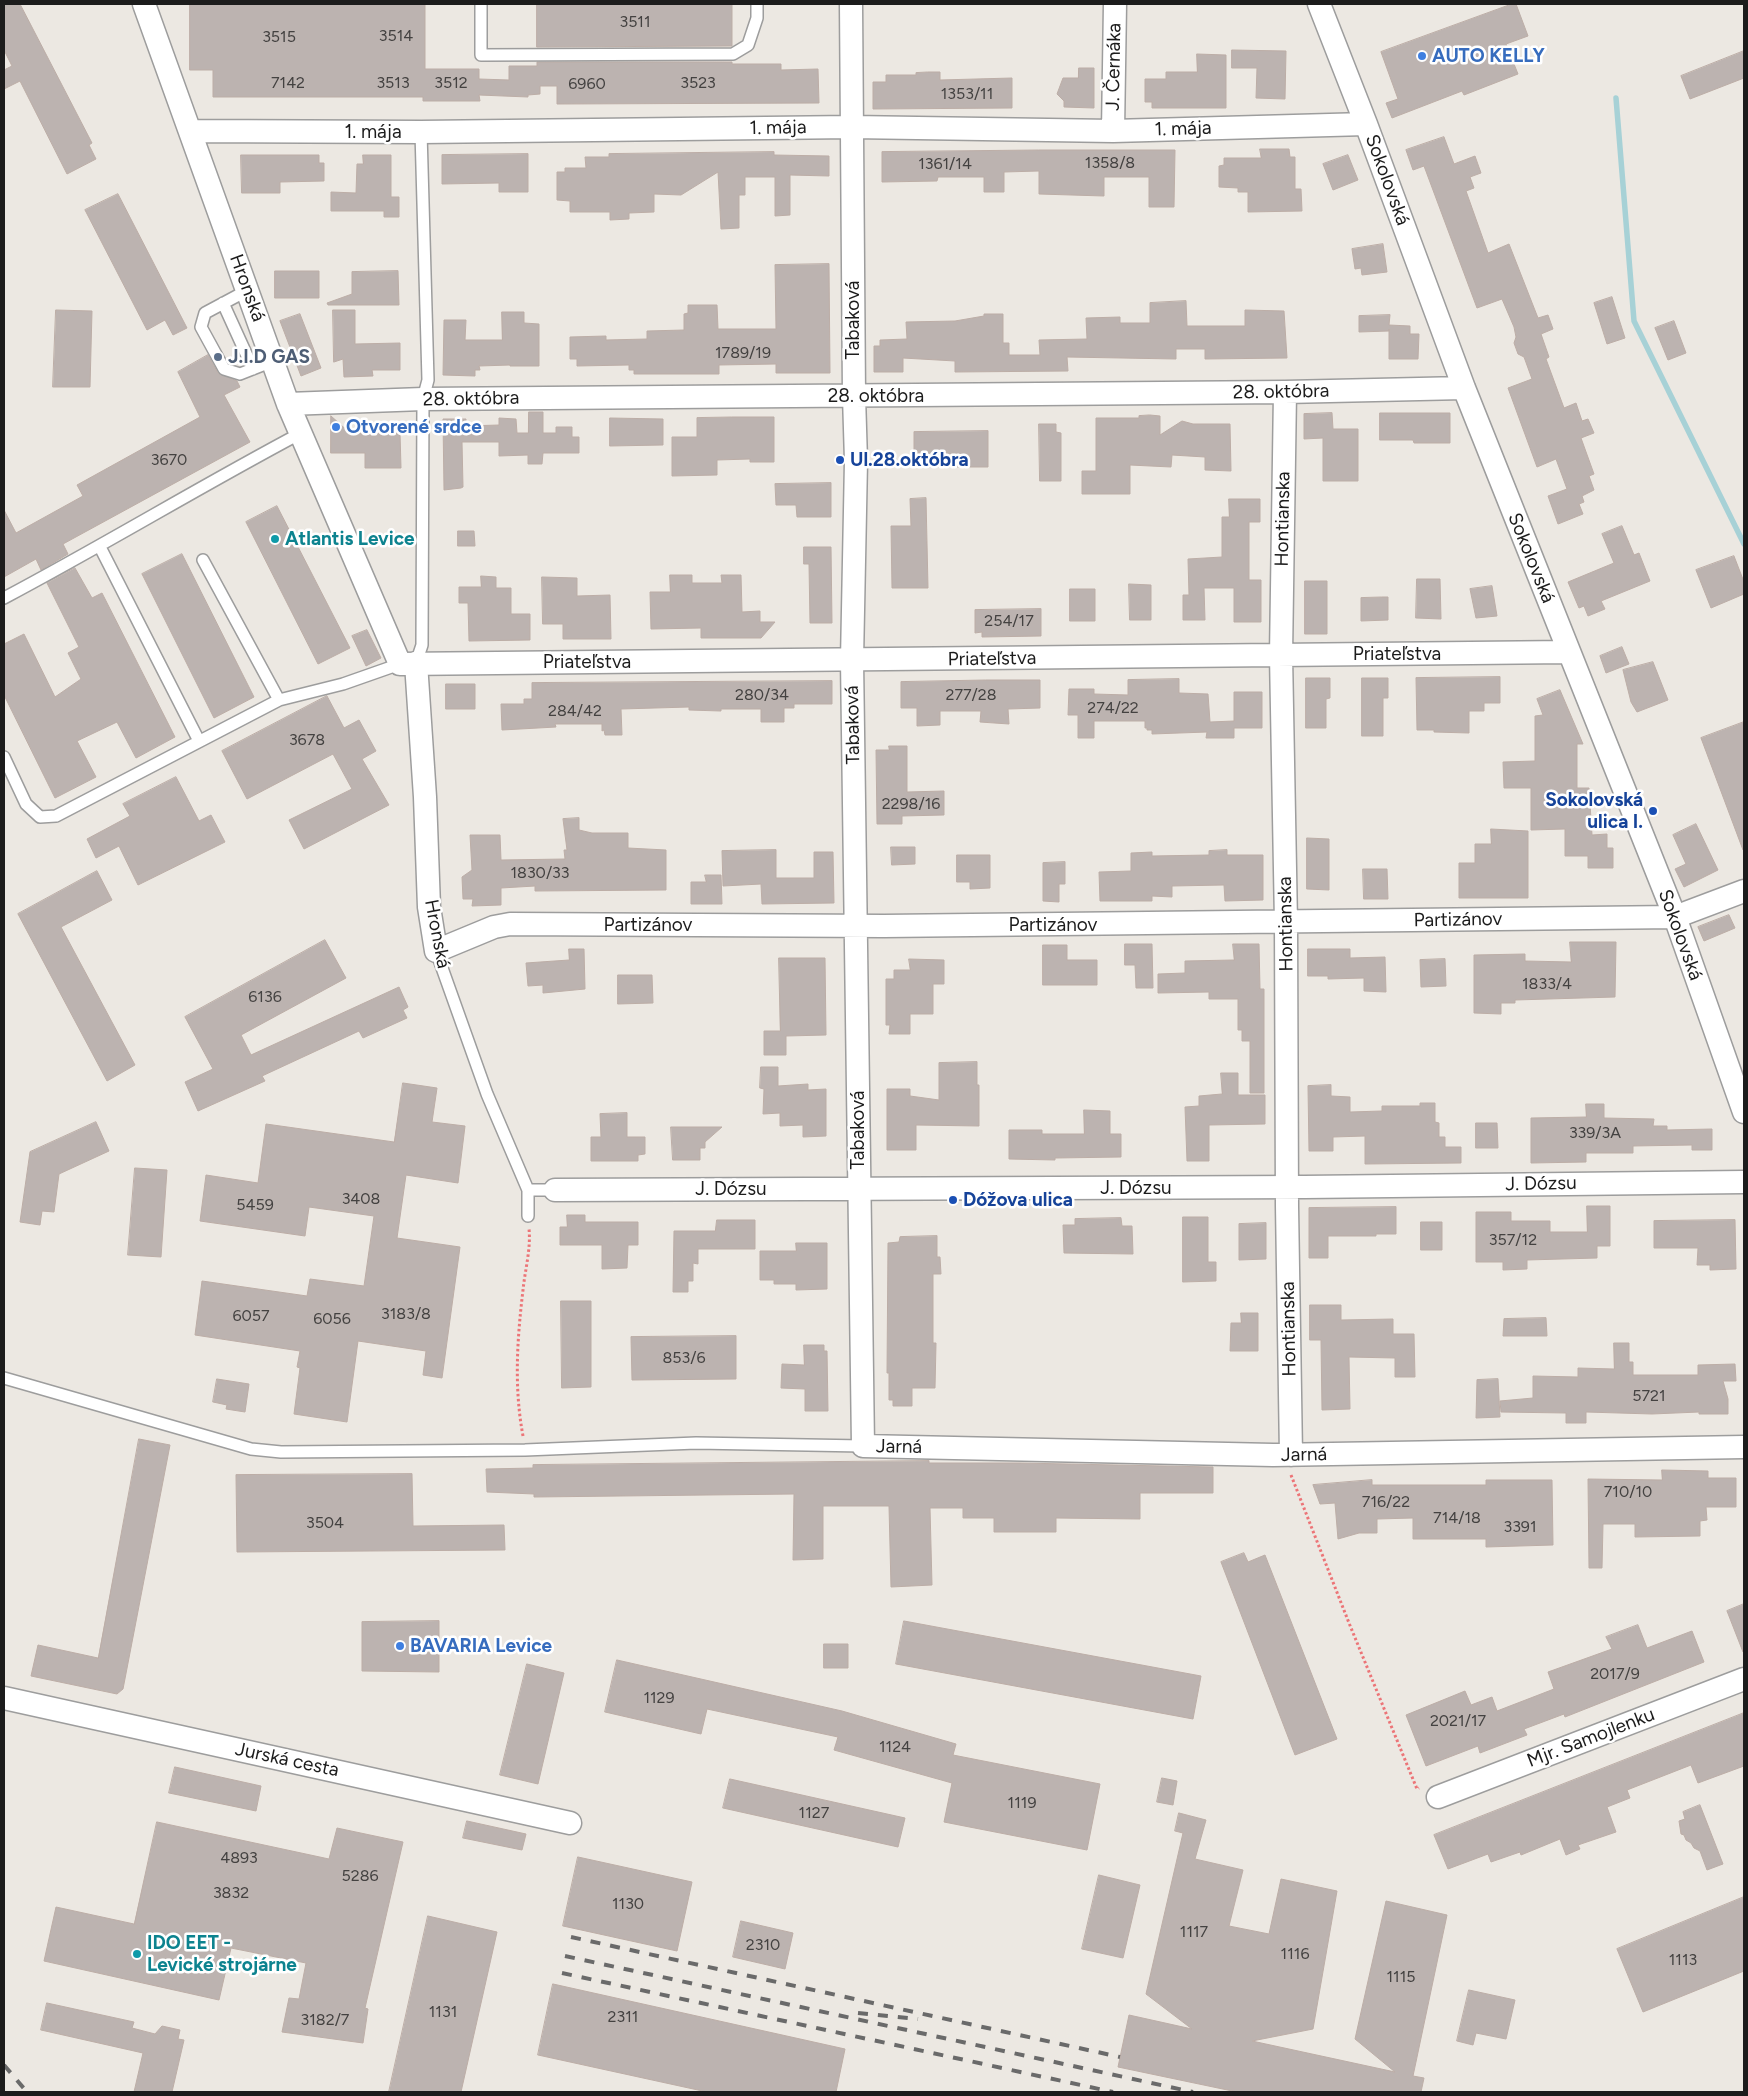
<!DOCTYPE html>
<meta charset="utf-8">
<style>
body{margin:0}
#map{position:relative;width:1748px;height:2096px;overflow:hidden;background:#ece8e2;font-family:Figtree,sans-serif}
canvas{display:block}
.frame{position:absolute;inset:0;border:5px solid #1c1c1c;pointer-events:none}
</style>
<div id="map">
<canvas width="1748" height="2096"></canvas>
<div class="frame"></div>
</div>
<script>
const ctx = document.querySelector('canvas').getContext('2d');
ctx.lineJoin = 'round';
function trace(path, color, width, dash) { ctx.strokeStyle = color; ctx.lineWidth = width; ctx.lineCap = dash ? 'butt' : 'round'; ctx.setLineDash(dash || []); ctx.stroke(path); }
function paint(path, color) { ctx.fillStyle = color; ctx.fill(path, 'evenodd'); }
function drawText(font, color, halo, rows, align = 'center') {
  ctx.font = font + ' Figtree,sans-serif'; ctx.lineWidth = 5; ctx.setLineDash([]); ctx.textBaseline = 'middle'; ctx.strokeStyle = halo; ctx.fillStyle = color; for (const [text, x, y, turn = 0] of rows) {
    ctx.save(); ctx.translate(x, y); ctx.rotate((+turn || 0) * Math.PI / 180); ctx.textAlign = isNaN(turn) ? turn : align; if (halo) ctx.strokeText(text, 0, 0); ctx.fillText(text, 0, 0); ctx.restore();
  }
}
trace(new Path2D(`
 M1616 98 1634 321 1744 544`), '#a7d1d6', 5.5);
const building = new Path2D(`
 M4 4H20L92 143 89 145 96 159 67 174 20 81 4 89V70L12 66 4 50Z
 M190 4H425V69H479V79L509 80V66H537V62H732V64H781V70L818 69 819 103 557 104V86H540V94L528 95V97L479 95 480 101H423V97H213V70H190Z
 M537 4H732V46L537 47Z
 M1512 4H1516L1528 36 1506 44 1518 74 1464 95 1462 91 1392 118 1386 103 1398 99 1381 52Z
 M1232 50 1286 51 1285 99 1256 98 1257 68H1232Z
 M1744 51V78L1690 99 1681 76Z
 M1197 54 1226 55V108H1152V102H1145V79H1166V72H1197Z
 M1079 68H1094V108L1064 107V101L1057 94 1063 78H1078Z
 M928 72H940V80L1012 78V108L873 109V82H886V75H916V73Z
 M1444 137 1454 164 1475 156 1481 173 1470 177 1474 188 1466 191 1488 253 1509 244 1538 318 1548 315 1553 329 1541 334 1549 357 1546 359 1564 408 1576 403 1582 421 1588 419 1594 433 1581 438 1594 474 1589 476 1594 490 1582 496 1584 502 1579 504 1583 514 1558 524 1548 496 1567 489 1556 459 1537 467 1508 388 1532 379 1524 357 1518 354 1514 343 1516 337 1514 327 1502 299 1477 308 1424 166 1413 170 1406 150Z
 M1260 149H1289L1290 157H1295V189H1301L1302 211 1248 212V192H1238V188L1219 187V166L1224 165V158H1261Z
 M1039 150H1175L1174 207H1149V177H1104V196L1039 194V171L1004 172V192H984V177H938L937 181 882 182V152Z
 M774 152V155L829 156V176L790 175V215L775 216V177H745V195H739V228L721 229 718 172 681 195 654 194V212L629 213V219L610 220V212H570V201L557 200V172H565V168H586L585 157H609V154Z
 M528 154V192H499V183L442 184V155Z
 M241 155H319V163H324V181L280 182V193H242Z
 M363 155H391V197H399V217H384V211H331V192L356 193 357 164H363Z
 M1348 155 1358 180 1333 190 1323 164Z
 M118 194 187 328 173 335 165 320 147 330 85 210Z
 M1383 244 1387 272 1362 275 1361 268 1355 269 1352 249Z
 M829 264 830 373H776V364L719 365V374H634V370H629V365L577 366V359H570V337L606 336V340L647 339V331L684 330V314L688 313V305H717L718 329H776L775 265Z
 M275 271H319V298H275Z
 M398 271 399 305H328L327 303 352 294V272Z
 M1612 297 1625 338 1607 344 1594 303Z
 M1186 301 1187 326H1245V310L1284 311 1287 358 1205 359V349H1176V359L1067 357 1068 371 955 372V361L903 358V372H874V346H880V340L907 339 906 322 955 321 984 316V314H1003V343H1009V355H1040L1039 340 1087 339 1086 318 1120 317V323H1150V303Z
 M56 310 92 311 90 387H53Z
 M333 310H355V344L400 343V370H372L373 376 344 377 343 359 334 362Z
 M502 312H524V323L539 324V366H510V365L479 366 480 370H475V376L443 375 444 320H466L465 340H502Z
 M300 314 321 368 301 376 280 321Z
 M1390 315 1389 325 1410 326V334H1419L1418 359H1389V329V331L1359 332V316Z
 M1674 321 1686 353 1668 360 1655 328Z
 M208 355 218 373 237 381 240 387 224 395 250 442 63 544 68 554 41 570 36 559 4 577V510L16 533 83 496 77 485 200 417 178 372Z
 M529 412H543V433H556V427H572V437H579V453H543L542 464H528V455L499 456V442H462L463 487 461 488 444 490 443 419H466V426L499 425V418L516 419 517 433H528Z
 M1332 413 1333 429H1358V481H1323V438L1304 439V414Z
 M1380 413H1450V443H1414L1413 440H1380Z
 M1150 415 1160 416V435L1182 421 1193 424H1230L1231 471 1205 470V457L1172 455 1171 467 1130 465V494H1082V471H1096V418H1139V416Z
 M331 416 350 433H400L401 468H365V453H331Z
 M732 417H774V462H750V459L717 460V475L672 476V437H697V418Z
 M610 418 663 419V445L610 446Z
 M1039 424H1056V432L1061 433V481H1040Z
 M988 431V467H914V432Z
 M831 483V517H797L796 505H776L775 484Z
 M926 498 928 588H892L891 526H911L910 499Z
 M1229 499H1260V522H1249V580H1261V622H1234V588H1204L1205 620H1183V595H1189L1188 559 1222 557V517H1229Z
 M277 506 350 648 318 664 246 522Z
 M1622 526 1634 555 1639 553 1650 581 1601 601 1605 609 1588 616 1584 606 1579 608 1568 582 1614 563 1602 534Z
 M458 531H474L475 546H458Z
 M804 547H831L832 623H810L809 564H804Z
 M182 554 254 697 214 718 142 574Z
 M1734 556 1744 582V594L1711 608 1696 570Z
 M75 568 92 598 102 593 175 737 136 758 117 722 77 741 96 777 55 798 4 695V644L24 634 55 697 81 679 68 653 79 647 47 583Z
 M670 575H692V583H722L721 575H741L742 612 760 611V622H775L761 638H701V628L651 629 650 592H670Z
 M481 576 496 577V588H511V614H530V640L469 641 468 603H459V587H481Z
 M542 577 577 578V596L610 595 611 639H563V624H543Z
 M1417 579H1440L1441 619 1416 618Z
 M1305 581H1327V634H1305Z
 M1129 584 1151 585V620H1130Z
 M1492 586 1497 616 1476 618 1470 589Z
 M1070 589H1095V621H1070Z
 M1382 597H1388V620L1361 621V598Z
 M1041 609V636L982 637V632L975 633V610Z
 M367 630 381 658 366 666 352 636Z
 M1622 647 1629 664 1606 673 1600 656Z
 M1653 662 1668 700 1637 712 1631 702 1623 670Z
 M1500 677V703H1484V711H1469V733L1434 732V730H1417L1416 678Z
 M1306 678H1330V698L1326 699V728H1306Z
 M1362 678H1388V698H1383V736H1362Z
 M1179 679V693L1208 694 1210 722 1234 721V692H1262V728H1234V738H1206L1207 732 1152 734V730H1147V728H1145V721H1094V738H1078V715H1068L1069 689H1094V694L1128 695V680Z
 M986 680H1040V708L1008 709 1009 724 980 722 981 711H940V725L917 726V708H901V682Z
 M832 681V704H794V708H784V722H761V709H721V711L689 710V707L621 709 622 735H605L604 730 602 731V724H555L556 727 502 730 501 704H524V699H532V683Z
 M446 684H475V709H446Z
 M1560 690 1583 744H1577V788H1589L1592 835 1607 834V848H1613V868H1588V856H1565V829L1531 830V788H1504L1503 762 1535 761V716L1543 715 1537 699Z
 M327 696 344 728 359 720 376 751 362 759 389 805 304 849 289 820 352 789 333 754 247 799 222 751Z
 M1744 722V849L1743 850 1701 738Z
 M889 746H907V792L944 791V815L902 816V824H877L876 750H889Z
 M176 777 199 821 211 815 225 842 138 885 119 846 96 858 87 839 130 816 123 804Z
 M579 818V830L592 833H628V848L666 850V890L535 891V886L501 888V905L472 906 473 899H463L462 877 472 870 470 835H500L501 860 565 859 564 850H567L563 819Z
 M1696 824 1718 870 1684 887 1675 869 1686 864 1673 835Z
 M1491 829 1528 831V898H1459V863H1475V844H1491Z
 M1307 838 1329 839V890L1307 889Z
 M891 847H915V864L892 865Z
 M776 850V878H814V852H833L834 903 762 904 761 884 723 886 722 851Z
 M1227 850V855H1263V900L1225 901 1224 885 1172 886V897L1152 896V901H1100L1099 872 1131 871V853L1152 852V856L1209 855V851Z
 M957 855H990V888L970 889V882H957Z
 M1065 862V884H1059V902L1043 901V863Z
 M1363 869H1387L1388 899H1364Z
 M97 871 112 900 61 927 135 1065 107 1081 18 914Z
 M705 875H721L722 904H691V882H706Z
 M1729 915 1735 928 1704 941 1698 927Z
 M325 940 346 978 241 1035 251 1055 399 987 408 1007 403 1010 407 1018 363 1038 359 1031 262 1076 265 1081 198 1111 185 1082 213 1069 185 1017Z
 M1570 942H1616L1615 997 1515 1000V1003H1501V1014L1474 1013V955L1525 954V961L1571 962Z
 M1125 944H1152L1153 988H1136L1135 965H1125Z
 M1233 944H1259L1260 989H1264V1093H1250V1041H1242V1030H1238V999H1209V992L1158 993V974L1185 973V961L1234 960Z
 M1043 945H1067V960H1097V985H1043Z
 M569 949H584L585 989 543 993V985L528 986 526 963 569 960Z
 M1308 949H1350V958L1385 957 1386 992 1364 991V978L1328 979V976H1308Z
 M779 958H825L826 1035 786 1036V1055H764V1031H780Z
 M909 959 944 960V984H933V1014H910V1034H889L890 1025H886V979H894V970H910Z
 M1445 959 1446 986 1421 987 1420 960Z
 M618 975H652L653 1003 618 1004Z
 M977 1062V1085H979V1126L916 1125V1150H887V1089H910V1096L939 1100V1063Z
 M761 1067H778V1086L808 1084V1090L826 1089V1136L803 1137V1125L780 1126V1113L763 1114 764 1089 760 1088Z
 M1221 1073H1238V1095H1265V1124L1209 1125V1161H1187L1185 1107 1199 1106V1096L1222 1094Z
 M403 1083 437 1088 432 1122 465 1126 458 1183 406 1175 397 1238 460 1247 442 1378 423 1375 426 1351 358 1341 347 1422 294 1414 300 1368 297 1367 300 1351 195 1335 202 1281 307 1296 310 1279 364 1286 374 1216 309 1207 305 1236 200 1221 206 1175 258 1183 266 1124 394 1142Z
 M1331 1085V1096L1350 1097V1112L1382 1111V1106H1420V1103H1435V1122L1439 1123V1137H1445V1147H1461V1163L1365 1164V1136L1333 1137V1151H1309L1308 1086Z
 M1586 1104H1604V1118L1654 1119 1653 1126H1667V1130L1712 1129V1150H1692V1145L1633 1146V1153H1586V1162L1531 1163V1118L1586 1117Z
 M1084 1110 1110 1111V1134H1121V1157L1055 1158V1160L1009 1159V1130H1042V1134H1084Z
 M627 1113V1137H645V1154L638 1155V1161H591V1137H601L600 1114Z
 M96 1122 109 1151 59 1174 54 1212 42 1211 40 1225 20 1222 30 1152Z
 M1476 1123H1497L1498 1148H1476Z
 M671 1127H722L705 1142V1148H700V1160H673Z
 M135 1168 167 1170 161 1257 128 1255Z
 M1587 1206H1610V1246H1597V1258L1527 1260V1269L1503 1270V1262H1476V1212H1511V1221H1550V1232H1587Z
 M1396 1207V1234H1376V1236H1328V1258H1309V1208Z
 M567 1215H585V1222H638V1245H628L627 1268 602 1269V1245H560V1227H567Z
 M1183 1217H1208V1262H1216V1281L1183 1282Z
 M1121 1218 1122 1226H1132L1133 1254 1064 1253 1063 1225H1075V1219Z
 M717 1220H755V1249H698V1264L693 1263V1281H688V1292H673L674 1231H715Z
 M1735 1220 1736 1269 1710 1270V1265H1697L1698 1248H1654V1221Z
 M1421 1222H1442V1250H1421Z
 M1266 1223V1259L1239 1260V1224Z
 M937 1236V1257H940L941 1274H933V1343H936L935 1388H912V1406H893V1400H889V1373H887L888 1243 899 1242 900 1237Z
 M796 1243H827V1289L796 1290V1284H774V1280H760V1251H796Z
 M561 1301H591V1387L562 1388Z
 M1310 1305H1341V1320L1393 1319V1334H1414L1415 1377H1395V1358L1349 1357 1350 1409 1322 1410 1321 1340H1310Z
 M1241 1313H1258V1351H1230L1231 1323H1241Z
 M1546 1318 1547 1336H1503L1504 1319Z
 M736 1336V1379L632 1380 631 1337Z
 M1614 1343H1629V1362H1633V1375H1698V1365L1735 1364 1736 1381H1723L1728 1399V1414H1699V1412L1652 1414 1586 1412V1423H1566V1413L1501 1412 1500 1401 1533 1398V1376L1578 1377V1368L1614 1369Z
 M804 1345H824V1351H827L828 1411H805V1389L781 1388 782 1364 804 1365Z
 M217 1379 249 1384 245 1412 226 1409 227 1405 213 1402Z
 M1498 1379 1500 1417 1476 1418 1477 1380Z
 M139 1439 170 1445 123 1689 117 1694 31 1676 38 1645 98 1658Z
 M929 1461V1463H1020L1213 1467V1493H1140V1519L1056 1518V1532H994V1518H963V1508H930L932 1585 891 1587 889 1506H823V1559L793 1560 794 1494 534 1497V1494L487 1492 486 1469 533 1468V1465Z
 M1662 1470 1708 1471V1478H1736V1507H1706L1707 1520 1700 1521V1536L1635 1537V1524H1603L1602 1568H1589L1588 1479 1662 1480Z
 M412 1474 413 1526 504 1525 505 1550 237 1552 236 1475Z
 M1372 1480V1485H1486V1480H1552L1553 1545 1486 1547V1539H1413V1518L1377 1519V1533H1359L1338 1539 1335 1503 1320 1504 1313 1485Z
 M1244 1553 1248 1562 1265 1555 1337 1739 1295 1755 1221 1562Z
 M1744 1604V1652H1743L1727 1611Z
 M439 1621V1672L362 1671V1622Z
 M904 1621 1201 1676 1193 1719 896 1664Z
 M1638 1625 1647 1648 1692 1631 1704 1662 1565 1717 1564 1714 1524 1729 1527 1735 1480 1753 1478 1746 1426 1766 1406 1715 1465 1691 1471 1705 1492 1697 1497 1711 1554 1689 1548 1672 1612 1649 1606 1637Z
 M824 1644H848V1668H824Z
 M617 1660 842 1711 956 1744 953 1755 1100 1784 1087 1850 944 1822 952 1783 834 1750 838 1737 707 1709 701 1734 605 1712Z
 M527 1664 564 1673 538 1784 500 1775Z
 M1744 1713V1766L1698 1783 1691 1765 1627 1790 1630 1798 1607 1807 1616 1832 1578 1845 1580 1849 1566 1855 1560 1839 1521 1855 1520 1852 1491 1862 1488 1854 1448 1869 1434 1835Z
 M175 1767 261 1786 256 1811 169 1793Z
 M1162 1778 1177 1781 1173 1805 1157 1802Z
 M730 1779 905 1818 898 1847 723 1808Z
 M1700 1805 1723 1864 1707 1870 1700 1851 1694 1848 1691 1843 1686 1840 1684 1835 1681 1834 1679 1821 1685 1819 1683 1812Z
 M1179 1813 1206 1820 1195 1859 1243 1870 1229 1926 1269 1934 1281 1879 1337 1891 1313 2029 1252 2041 1395 2072 1355 2039 1386 1901 1447 1915 1413 2076 1424 2078 1421 2092H1237L1118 2067 1129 2015 1192 2029 1146 1994 1183 1833 1175 1831Z
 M467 1821 526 1834 522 1850 463 1838Z
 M157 1822 329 1859 337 1828 403 1842 365 2008 368 2009 363 2043 282 2032 289 1998 299 1999 306 1963 231 1948 219 2000 44 1961 56 1907 134 1924Z
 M578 1857 692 1882 677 1951 563 1926Z
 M1099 1875 1140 1885 1123 1958 1082 1949Z
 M1744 1897V1971L1643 2012 1617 1949Z
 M428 1916 497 1932 461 2092H389Z
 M741 1921 793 1933 785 1969 733 1957Z
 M553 1984 845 2049 836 2092H707L538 2055Z
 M1469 1990 1515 2000 1506 2039 1476 2033 1473 2045 1457 2041Z
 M47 2003 134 2022 132 2028 155 2034 162 2026 180 2030 178 2039 184 2040 172 2092H134L143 2053 41 2030Z`);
paint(building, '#bcb3b0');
trace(building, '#bcada6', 1);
const service = new Path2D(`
 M481 4V55L733 54 748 45 757 18V4
 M248 290 205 313 201 327 224 369 240 374 273 361
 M223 303 253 369
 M100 547 199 741
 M203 560 279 700
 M4 598C104 545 201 486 301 433
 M416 663 422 645 423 399 428 380 421 132
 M4 757 26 804 40 817 56 816 279 700 343 684 400 664
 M436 951 487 1094 528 1190V1216
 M528 1190H555
 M4 1378 251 1449 281 1452 525 1450 696 1443 863 1446`);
const minor = new Path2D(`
 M144 4 288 404 400 664 1568 652
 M851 4 854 396 856 461 852 660 863 1446 1273 1455 1744 1447
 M1319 4 1366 124 1464 388 1675 917 1744 1112
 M191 131 421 132 852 127 1113 131 1366 124
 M1113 131 1115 4
 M1285 392 1281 655 1286 923 1287 1206 1291 1455
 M288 404 423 399 1285 392 1464 388
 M416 663 425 797 429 907 436 951 494 927 510 924 884 926 1675 917 1744 891
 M555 1190 1304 1187 1744 1182
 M4 1698 570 1823
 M1438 1797 1744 1679`);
trace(service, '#9d9d9d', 14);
trace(minor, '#9d9d9d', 25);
trace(new Path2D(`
 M523 1436C514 1388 517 1340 523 1290 525 1270 531 1249 529 1229
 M1291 1475 1349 1623 1417 1789 1419 1788`), '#ec7477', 3, [2.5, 2.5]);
trace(service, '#fff', 11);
trace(minor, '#fff', 22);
trace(new Path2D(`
 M571 1937 1120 2057
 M565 1956 1193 2092
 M562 1973 1113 2092
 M858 2013 918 2019
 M4 2065 27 2092`), '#6a6a6a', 4, [10, 10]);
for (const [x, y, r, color] of [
 [1422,56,5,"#3f7fe0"],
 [218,357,5,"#5c6f8a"],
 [336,427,5,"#3f7fe0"],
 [840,460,5,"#1a4fb4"],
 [275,539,5,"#0f9aa8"],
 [1653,811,5,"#1a4fb4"],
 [953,1200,5,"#1a4fb4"],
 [400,1646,5,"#3f7fe0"],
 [137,1954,5,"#0f9aa8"]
]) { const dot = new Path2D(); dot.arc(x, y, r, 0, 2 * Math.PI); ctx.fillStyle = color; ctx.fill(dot); trace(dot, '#fff', 2); }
drawText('16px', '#444241', null, [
 ["3511",635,22],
 ["3514",396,36],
 ["3515",279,37],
 ["7142",288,83],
 ["3513",393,83],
 ["3512",451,83],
 ["3523",698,83],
 ["6960",587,84],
 ["1353/11",967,94],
 ["1358/8",1110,163],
 ["1361/14",945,164],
 ["1789/19",743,353],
 ["3670",169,460],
 ["254/17",1009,621],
 ["280/34",762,695],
 ["277/28",971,695],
 ["274/22",1113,708],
 ["284/42",575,711],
 ["3678",307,740],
 ["2298/16",911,804],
 ["1830/33",540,873],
 ["1833/4",1547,984],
 ["6136",265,997],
 ["339/3A",1595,1133],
 ["3408",361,1199],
 ["5459",255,1205],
 ["357/12",1513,1240],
 ["3183/8",406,1314],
 ["6057",251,1316],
 ["6056",332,1319],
 ["853/6",684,1358],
 ["5721",1649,1396],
 ["710/10",1628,1492],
 ["716/22",1386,1502],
 ["714/18",1457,1518],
 ["3504",325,1523],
 ["3391",1520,1527],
 ["2017/9",1615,1674],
 ["1129",659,1698],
 ["2021/17",1458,1721],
 ["1124",895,1747],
 ["1119",1022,1803],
 ["1127",814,1813],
 ["4893",239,1858],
 ["5286",360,1876],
 ["3832",231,1893],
 ["1130",628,1904],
 ["1117",1194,1932],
 ["2310",763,1945],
 ["1116",1295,1954],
 ["1113",1683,1960],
 ["1115",1401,1977],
 ["1131",443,2012],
 ["2311",623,2017],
 ["3182/7",325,2020]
]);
drawText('bold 19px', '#366cbe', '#fff', [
 ["AUTO KELLY",1432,56],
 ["Otvorené srdce",346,427],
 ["BAVARIA Levice",410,1646]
], 'left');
drawText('19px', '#1c1c1c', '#fff', [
 ["J. Černáka",1114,67,-89],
 ["1. mája",778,128,-1],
 ["1. mája",1183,129,-2],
 ["1. mája",373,132],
 ["Sokolovská",1387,180,70],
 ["Hronská",247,288,70],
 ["Tabaková",853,320,-90],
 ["28. októbra",1281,392,-1],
 ["28. októbra",876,396],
 ["28. októbra",471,399,-1],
 ["Hontianska",1283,519,-89],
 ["Sokolovská",1531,558,68],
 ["Priateľstva",1397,654],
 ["Priateľstva",992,659,-1],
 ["Priateľstva",587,662],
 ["Tabaková",853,725,-91],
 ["Partizánov",1458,920,-1],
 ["Hontianska",1286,924,-91],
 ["Partizánov",648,925],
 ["Partizánov",1053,925],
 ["Hronská",437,934,79],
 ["Sokolovská",1680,935,70],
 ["Tabaková",858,1130,-90],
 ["J. Dózsu",1541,1184,-1],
 ["J. Dózsu",1136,1188],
 ["J. Dózsu",731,1189],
 ["Hontianska",1289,1329,-91],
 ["Jarná",899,1447,1],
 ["Jarná",1304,1455,-1],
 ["Mjr. Samojlenku",1591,1738,-21],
 ["Jurská cesta",287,1760,12]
]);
drawText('bold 19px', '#4e5e75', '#fff', [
 ["J.I.D GAS",228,357]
], 'left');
drawText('bold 19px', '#164399', '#fff', [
 ["Ul.28.októbra",850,460],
 ["Sokolovská",1643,800,"right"],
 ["ulica I.",1643,822,"right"],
 ["Dóžova ulica",963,1200]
], 'left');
drawText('bold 19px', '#0d838f', '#fff', [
 ["Atlantis Levice",285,539],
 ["IDO EET -",147,1943],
 ["Levické strojárne",147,1965]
], 'left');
</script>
